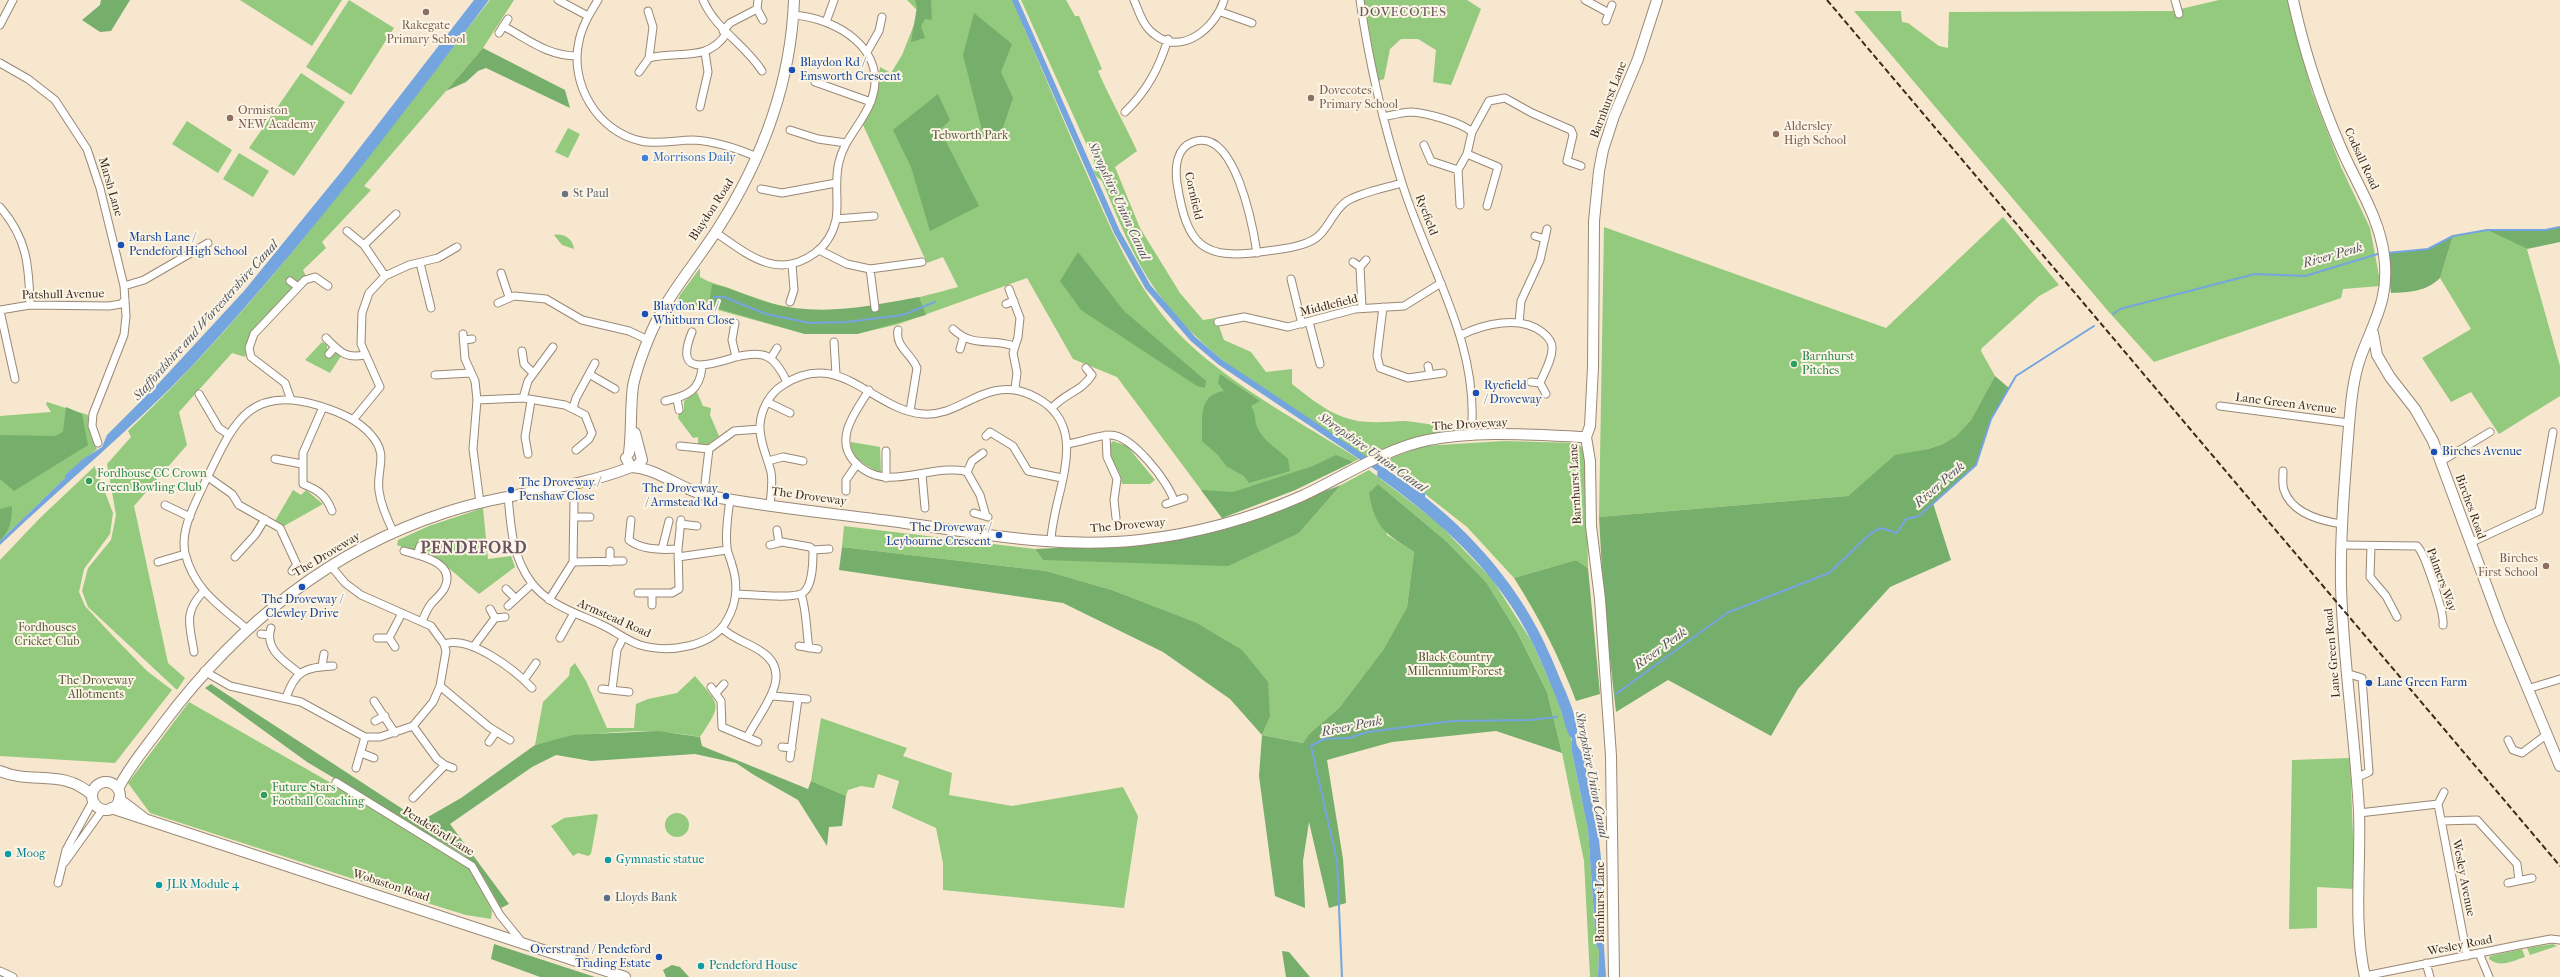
<!DOCTYPE html>
<style>
body{margin:0}
canvas{display:block;background:#f7e7ce}
</style>
<canvas width="2560" height="977"></canvas>
<script>
const ctx = document.querySelector('canvas').getContext('2d');
ctx.lineJoin = 'round';
function paint(path, color) { ctx.fillStyle = color; ctx.fill(path, 'evenodd'); }
function trace(path, color, width, dash) { ctx.strokeStyle = color; ctx.lineWidth = width; ctx.lineCap = dash ? 'butt' : 'round'; ctx.setLineDash(dash || []); ctx.stroke(path); }
function drawText(font, color, halo, rows, align = 'center') {
  ctx.font = font + ' "IM FELL French Canon",serif'; ctx.lineWidth = 4; ctx.setLineDash([]); ctx.textBaseline = 'middle'; ctx.strokeStyle = halo; ctx.fillStyle = color; for (const [text, x, y, turn = 0] of rows) {
    ctx.save(); ctx.translate(x, y); ctx.rotate((+turn || 0) * Math.PI / 180); ctx.textAlign = isNaN(turn) ? turn : align; if (halo) ctx.strokeText(text, 0, 0); ctx.fillText(text, 0, 0); ctx.restore();
  }
}
paint(new Path2D(`
 M240 0H342L312 46Z
 M349 0 394 28 351 95 306 67Z
 M490 0H514L483 48 364 186 371 190 322 242 326 248 303 270 306 276 253 332 245 357 232 353 179 412 187 445 134 506 168 663 185 678 177 690 88 607 82 591 88 568 111 540 116 515 107 464 131 437 128 431C264 301 374 148 490 0Z
 M907 0H1012C1035 54 1058 107 1081 161 1109 224 1134 290 1185 340 1233 386 1303 424 1359 459L1295 490 1222 518 1117 377 1073 359 1027 278 899 324 857 334H805L700 305 673 311 680 295 700 268V277C711 284 722 285 734 290 759 299 784 309 811 311 857 315 913 299 958 287L943 257 927 263 863 125 875 99 880 67 891 73 902 55 919 12Z
 M1021 0H1066L1075 16H1079L1102 69 1098 71C1110 99 1125 124 1137 151L1115 167 1140 228 1180 293 1203 320 1216 318 1224 340 1251 352 1266 372 1292 369V384C1316 403 1339 422 1371 422 1382 423 1394 421 1405 421 1426 423 1445 428 1466 427L1464 431 1416 437 1367 458C1295 410 1208 364 1157 292 1133 258 1118 219 1102 181 1093 175 1093 171 1094 161Z
 M1364 0H1467L1481 9 1451 85 1433 82 1436 50 1418 39H1401L1390 49 1384 79 1378 81Z
 M2219 0H2287L2312 92 2341 167 2370 228 2381 286 2343 289 2341 298 2154 362 2108 311 1854 11H1901L1902 22 1908 23 1939 46 1948 48 1949 12 2172 11Z
 M301 73 345 102 294 176 249 148Z
 M187 121 232 150 218 173 172 144Z
 M568 128 580 134 568 158 555 152Z
 M239 153 269 171 253 197 223 179Z
 M2003 217 2059 285 2039 296 1982 348 1981 351 1995 376 1971 420 1956 436 1943 444 1928 449 1895 456 1848 496 1599 517 1604 227 1886 328Z
 M2487 230 2527 249 2560 366V396L2499 434 2471 392 2451 402 2422 358 2471 329 2440 278 2453 236Z
 M554 235C564 233 573 239 574 249L562 245Z
 M322 342 327 345V355L330 357 337 353 341 356 330 373 305 360Z
 M697 392 703 406 711 408 710 415 719 436 708 444H698V437L693 438 678 418 679 411 684 410V401Z
 M47 402 88 415 90 433 97 449 65 475V478L0 541V416L51 412 46 404Z
 M1113 441 1127 446 1155 480 1150 484H1122L1119 472 1112 463 1110 445Z
 M1504 441 1577 443 1586 451 1588 568 1576 560 1514 578 1467 527 1425 494 1422 488 1418 490 1381 462 1423 446Z
 M851 442 880 447 881 473C869 467 849 458 851 442Z
 M95 466 113 513 110 534 84 569 79 592 85 606 113 636 147 671 172 690 115 763 0 756V560L40 518Z
 M1369 470 1437 522 1492 579 1532 642 1554 691 1574 747 1572 752 1588 830 1596 944 1599 949 1598 977H1590L1584 861 1562 753 1547 692 1517 632 1486 582 1446 541 1378 484 1387 535 1414 552 1407 607 1383 650 1339 708 1309 734 1303 743 1262 735 1270 717 1195 622 1112 590 1046 571 842 547 844 526 1035 549 1043 560 1299 533 1341 485Z
 M293 490 301 495 306 490 323 504 284 526 275 521Z
 M483 508 488 559 511 556 515 567 479 594C460 579 447 563 424 553L426 545 418 542 414 552 397 545 398 540 429 526Z
 M575 663 586 681 607 728H634L636 704 648 699 677 693 695 676C720 706 723 703 700 737 646 726 588 732 535 745L543 702 569 676 570 668Z
 M189 702 331 783 471 869 492 911 491 919 466 915 443 908 150 813 128 783Z
 M821 718 907 748 903 756 952 773 949 795 1012 806 1123 787 1138 816 1124 908 943 890V863L936 828 892 808 899 781 878 774 874 788 861 786 848 790 846 796 811 781Z
 M2350 758 2355 889 2317 887V928L2289 929 2292 760Z
 M665 825a12 12 0 1 1 24 0a12 12 0 1 1-24 0Z
 M596 814 598 815 591 854 588 856 578 853 573 856 551 826 564 818Z
 M2553 944 2557 946 2530 955 2527 948Z
 M2522 949 2525 957C2512 961 2501 968 2489 959L2490 956Z`), '#93ca7d');
paint(new Path2D(`
 M101 0H130L111 31 100 32 82 20 100 5Z
 M915 0H931L932 20 925 19 921 26 925 38 911 42 917 7Z
 M974 13 1012 44 1001 72 1013 98 1000 136 982 130 963 55Z
 M483 48 565 90 570 108 486 68 478 71 466 82 446 91Z
 M938 94 950 120 940 130 979 206 930 231 911 167 893 130Z
 M2560 227V242L2527 249 2487 230H2545Z
 M2453 236 2440 278C2426 292 2409 292 2391 293L2386 253 2428 249Z
 M1078 252 1124 311 1206 381 1205 388 1197 386 1081 310 1060 281Z
 M712 284C733 288 750 298 770 303 821 317 869 306 919 297L926 315 857 334H805L709 306Z
 M1220 374 1260 401 1251 406C1257 416 1254 420 1257 427 1263 441 1278 449 1288 459L1290 471 1249 483 1244 476 1226 466 1218 455 1202 441C1203 419 1197 395 1224 391L1218 383Z
 M1995 376 2009 388 1991 419 1976 465 1933 503 1951 560 1890 587 1798 689 1771 736 1668 680 1616 712 1604 606 1599 517 1848 496 1895 455 1928 449 1943 444 1956 436 1971 420Z
 M66 407 82 414 88 445 14 491 0 479V435L55 436 63 432Z
 M1336 455 1353 462 1295 490 1222 518 1201 490 1233 492 1313 466Z
 M1378 484 1446 541 1486 582 1517 632 1547 692 1562 753 1496 731 1392 742 1327 760 1343 859 1346 903 1329 908 1309 822 1303 861 1305 908 1275 896 1259 776 1262 735 1230 699 1163 652 1063 603 839 570 842 547 1046 571 1112 590 1195 622 1242 650 1268 682 1270 717 1262 735 1303 743 1309 734 1339 708 1383 650 1407 607 1414 552C1385 533 1375 528 1369 493Z
 M1341 485 1299 533 1228 566 1043 560 1035 549 1159 543 1226 529Z
 M12 506C12 520 10 531 0 541V509Z
 M1576 560 1588 568 1600 694 1576 701C1560 658 1539 617 1514 578Z
 M211 684 421 821 461 798 535 745 573 735 614 733 658 731 700 737 702 746 808 789 811 781 846 796 842 826 829 827 827 846 798 800 754 775 736 763 695 754 591 761 556 755 532 767 450 824 509 904 501 908 484 878 465 856 307 762 205 688Z
 M494 944 595 977H540L491 959Z
 M1282 951 1289 952 1310 977H1286Z
 M672 965 680 967 689 977H666L663 970Z`), '#76ae6c');
paint(new Path2D(`
 M474 0H489C395 125 300 250 194 364 133 428 64 484 0 545V541L65 478V475L83 459 102 447 107 435 159 383 244 291 341 172Z
 M1383 467 1416 490 1422 488 1425 490V497C1483 543 1529 600 1556 669 1563 687 1575 709 1577 729 1578 741 1572 742 1583 753L1599 840 1604 886 1603 932 1606 977H1598L1599 950 1596 944 1588 830 1572 752V739C1565 731 1565 721 1561 711 1553 688 1543 666 1533 644 1499 573 1440 521 1377 476L1378 468Z`), '#75a5df');
trace(new Path2D(`
 M2387 253 2428 249 2453 236 2487 230H2545L2560 227
 M714 297H724L766 314 810 323 847 322 903 315 935 302
 M2113 314 2120 309 2255 274 2305 276 2381 253
 M1616 694 1727 613 1829 573 1871 533 1881 528 1897 533 1906 519 1919 516 1976 465 1991 419 2016 376 2094 326
 M1342 977 1337 861 1311 746 1324 739 1349 738 1368 732 1452 721 1531 720 1557 717`), '#75a5df', 2);
trace(new Path2D(`
 M1015 0 1117 232 1148 287 1193 339 1220 362 1384 472`), '#75a5df', 6);
const street = new Path2D(`
 M558 0 588 16
 M598 0C590 13 582 26 579 41 569 84 598 132 641 141 658 145 676 140 693 140 716 141 736 148 757 157
 M703 0C716 30 745 44 762 71
 M758 0 757 9 763 20
 M1134 0C1139 12 1143 26 1154 34 1182 57 1216 27 1224 0
 M1360 0C1369 62 1383 123 1402 183 1428 267 1481 344 1471 436
 M1585 0 1609 13
 M2175 0 2179 14
 M648 11 653 27 649 58
 M1221 12 1252 23
 M1606 21 1612 5
 M826 22 834 0
 M0 25 13 0
 M503 26C528 39 547 56 577 56
 M723 31 730 23 757 9
 M499 33 508 19
 M867 52 879 31 882 17
 M0 63 28 79 55 100 87 149 100 188 124 286 126 316 124 335 93 414 92 426 98 443
 M639 72 649 58C677 50 707 63 726 34
 M815 82 871 102
 M700 107 708 72 705 52
 M1125 112C1147 91 1159 68 1168 39
 M1383 117C1392 115 1403 112 1412 112 1426 113 1461 122 1472 132
 M790 130 818 139 846 143
 M1424 145 1431 161 1458 170
 M1467 154 1498 167 1487 206
 M761 189 782 193 836 183
 M1460 205 1458 170 1467 154 1472 132 1489 101 1505 98 1532 113 1571 130 1573 135 1567 161 1581 166
 M0 207C27 238 29 265 30 305
 M836 219 874 216
 M347 231 364 245
 M715 232C747 254 777 281 815 253 826 245 833 233 836 220 839 201 834 181 839 162 844 139 863 123 871 101 890 50 837 18 793 15
 M1535 236 1545 239
 M819 250 847 264 870 269 922 262
 M1257 253C1253 227 1235 126 1193 142 1176 148 1175 168 1177 183 1187 247 1203 261 1267 251 1282 249 1303 247 1316 238 1329 229 1333 210 1347 201 1362 192 1385 188 1402 183
 M1353 262 1360 267 1366 260
 M420 263 431 308
 M1360 267 1362 308
 M870 269 875 308
 M501 273 509 297
 M385 276 364 245 396 214
 M1291 279 1302 324
 M290 281 298 287
 M124 286 144 280 208 243
 M1009 289 1020 318 1018 337 1013 353 1017 373 1015 388
 M790 302 794 290 792 264
 M498 303 514 296 546 299 582 320 629 331 648 340
 M1006 304 1014 301
 M1383 307 1377 356 1380 368 1408 378 1443 373
 M0 310 30 305 109 306 121 304 125 300
 M0 311 15 379
 M1218 322 1244 317 1288 327 1355 309 1404 306 1441 283
 M1309 322 1320 364
 M735 323 732 340 736 357C765 350 774 355 787 382
 M1519 323 1521 301 1540 260 1547 229
 M953 329C973 348 989 338 1014 346
 M898 330C895 347 911 353 917 368L910 411
 M692 332C673 378 709 365 736 357
 M463 334 465 359 475 381 477 400 473 449 480 503
 M1461 335C1484 324 1520 315 1542 332 1547 336 1552 341 1552 347 1553 358 1544 373 1540 383
 M326 338C339 351 345 359 364 355
 M464 340 472 339
 M834 342 836 374
 M960 349 963 339
 M522 351 524 364 533 373
 M329 354 335 347
 M771 358 777 348
 M1428 366 1430 375
 M589 374 615 389
 M435 375 470 373
 M1531 382 1540 383 1546 394
 M869 390C857 410 834 437 853 460 880 491 914 471 949 470 955 470 961 469 967 472
 M199 394 219 428 228 434
 M523 398 528 381 553 347
 M677 399 679 410
 M291 400 285 383 251 357 249 348 254 334 305 280 315 277 328 286
 M477 400 523 398 565 405 585 415 592 433 589 439 576 450
 M665 401C687 396 700 391 702 367
 M767 402 790 413
 M2220 406 2349 423
 M323 407 303 453V484C318 490 326 495 332 511
 M573 408 576 398 595 363
 M1052 408C1065 393 1081 392 1092 375L1086 368
 M353 420 380 387 361 344 362 313 369 293 385 276 409 265 438 258 457 247
 M1106 435 1107 457 1117 479 1114 500 1116 518
 M986 436 990 432 1013 446 1028 471 1062 478
 M1067 444C1082 442 1098 435 1110 435 1131 434 1169 482 1174 501
 M680 446 709 449 734 431 760 429
 M528 454 525 437 531 401
 M275 459 302 464
 M768 461 783 457 803 461
 M2440 462 2490 432
 M2283 471C2283 477 2282 485 2284 490 2292 514 2321 521 2342 524
 M967 472 980 495 986 516
 M967 472 972 461 983 453
 M922 474 925 508
 M208 477 232 494 239 505 280 528 297 565 292 571
 M886 478V451
 M705 483 709 449
 M846 491V480L857 464
 M508 496C511 528 512 556 531 582 548 605 576 613 600 624 614 630 625 640 640 645 667 653 712 648 727 620 737 603 738 583 732 565 731 559 727 553 727 547 725 531 728 516 730 499
 M1166 504 1184 498
 M165 505 190 517
 M770 505C771 494 773 483 771 472 767 456 759 441 760 425 761 409 770 393 783 385 840 347 872 410 923 414 951 416 968 397 994 391 1012 387 1026 391 1042 401 1091 433 1052 496 1051 541
 M974 513 988 517
 M574 517H590
 M631 520 629 540C641 550 663 550 678 549
 M680 524 697 526
 M777 530 779 543
 M2470 543 2539 511 2553 432
 M2341 545 2417 546C2425 553 2445 615 2443 625
 M2371 546 2370 577 2386 596 2397 617
 M662 549 669 521
 M813 550 829 549
 M404 551C420 556 456 562 445 587 443 593 435 599 431 604 427 609 425 615 422 621
 M417 555 420 546
 M235 557 255 535 265 519
 M678 557 727 550
 M158 562 185 554
 M573 562 623 561
 M610 562V551
 M506 589 516 599
 M638 593H672L679 589 678 549 681 520
 M736 594C749 594 795 600 804 592 813 584 813 562 813 550L810 547 782 542 770 545
 M801 594C807 611 806 630 809 648
 M549 600 573 562 574 503
 M652 605V593
 M508 606 532 584
 M490 609 495 618 505 617
 M271 628C264 649 284 661 299 673
 M722 628C734 640 748 642 762 652 796 675 759 712 748 736
 M247 629C220 606 194 590 185 553 180 530 195 504 204 484 232 428 245 383 320 406 339 412 359 420 372 436 389 456 376 469 379 491 381 506 387 519 394 533
 M261 634 269 635
 M377 638H389L395 647
 M389 638 402 613
 M560 638 574 613
 M444 644C470 635 515 670 532 688
 M474 646 495 618
 M799 646 818 649
 M194 652C190 626 183 613 203 592
 M322 666 324 654
 M204 671 230 686 301 702 365 737H380L413 726 433 702 440 686 446 651 444 644 431 626 361 595 345 583 331 566
 M2349 674 2362 678 2369 772 2356 778
 M524 680 536 663
 M440 686 489 727 510 740
 M711 687 721 701 722 727 758 742
 M602 689 629 692
 M2527 689 2560 679
 M612 690 617 650 623 638
 M716 693 724 684
 M773 696 807 699
 M286 698C295 671 305 667 333 666
 M374 701 395 733
 M375 721 385 716
 M2508 740 2513 750 2522 753 2546 735
 M489 742 496 732
 M782 747 792 748
 M361 753 374 758
 M790 758 798 699
 M445 765 453 768
 M356 768 365 737
 M336 782 472 866 500 915 521 941
 M413 798 445 765 437 759 413 726
 M2438 804 2467 956
 M2359 813 2438 804 2444 792
 M2441 821 2477 820 2517 864 2519 880
 M65 862 103 809
 M58 883 66 850 93 801
 M2508 883 2532 878
 M2479 953 2489 977
 M2426 963 2430 977
 M0 971 13 977
 M2365 976 2524 944 2551 939 2560 940`);
const secondary = new Path2D(`
 M2293 0C2304 50 2320 100 2341 148 2356 183 2379 216 2384 255 2390 297 2375 319 2361 356 2353 378 2351 402 2349 425 2345 478 2340 532 2341 586 2343 661 2355 736 2359 811 2361 866 2353 923 2365 977
 M2373 333 2377 355 2390 377 2415 409 2433 441 2500 622 2560 766
 M635 433 642 460 636 467
 M629 453C632 431 630 408 633 386 636 371 642 355 648 340 664 299 693 267 717 230 762 160 791 83 794 0
 M626 458 631 467C658 468 682 491 709 496 773 508 839 514 905 523 983 534 1061 549 1140 540 1195 534 1252 518 1302 496 1343 477 1384 449 1428 440 1479 430 1535 435 1586 437
 M0 771C33 785 62 768 92 795
 M92 796a14 14 0 1 1 28 0a14 14 0 1 1-28 0Z
 M118 789C130 765 147 746 163 724 235 628 328 551 444 513 505 492 571 491 631 467
 M119 799 144 818
 M111 808 625 977
 M1614 977 1611 756 1600 599 1591 526 1590 461 1586 437 1590 426 1593 367 1594 221 1599 171 1603 150 1614 116 1638 59 1657 0`);
trace(street, '#998876', 9);
trace(secondary, '#998876', 12);
trace(street, '#fff', 7);
trace(secondary, '#fff', 10);
trace(new Path2D(`
 M1827 0 2560 866`), '#3b2a1e', 2, [6, 3]);
for (const [x, y, r, color] of [
 [426,12,4,"#8d6e63"],
 [792,70,4,"#1a4fb4"],
 [1311,98,4,"#8d6e63"],
 [230,118,4,"#8d6e63"],
 [1776,134,4,"#8d6e63"],
 [645,158,4,"#3f7fe0"],
 [565,194,4,"#6b7280"],
 [121,245,4,"#1a4fb4"],
 [645,314,4,"#1a4fb4"],
 [1794,364,4,"#2e9e5b"],
 [1476,393,4,"#1a4fb4"],
 [2434,452,4,"#1a4fb4"],
 [89,481,4,"#2e9e5b"],
 [511,490,4,"#1a4fb4"],
 [726,496,4,"#1a4fb4"],
 [999,535,4,"#1a4fb4"],
 [2546,566,4,"#8d6e63"],
 [302,587,4,"#1a4fb4"],
 [2369,683,4,"#1a4fb4"],
 [264,795,4,"#2e9e5b"],
 [8,854,4,"#0f9aa8"],
 [608,860,4,"#0f9aa8"],
 [159,885,4,"#0f9aa8"],
 [607,898,4,"#5c6f8a"],
 [659,957,4,"#1a4fb4"],
 [701,966,4,"#0f9aa8"]
]) { const dot = new Path2D(); dot.arc(x, y, r, 0, 2 * Math.PI); ctx.fillStyle = color; ctx.fill(dot); trace(dot, '#fcf5e5', 1.5); }
drawText('12px', '#785e54', '#fcf5e5', [
 ["Rakegate",426,26,"center"],
 ["Primary School",426,40,"center"],
 ["Dovecotes",1319,91],
 ["Primary School",1319,105],
 ["Ormiston",238,111],
 ["NEW Academy",238,125],
 ["Aldersley",1784,127],
 ["High School",1784,141],
 ["Birches",2538,559,"right"],
 ["First School",2538,573,"right"]
], 'left');
drawText('12px', '#164399', '#fcf5e5', [
 ["Blaydon Rd /",800,63],
 ["Emsworth Crescent",800,77],
 ["Marsh Lane /",129,238],
 ["Pendeford High School",129,252],
 ["Blaydon Rd /",653,307],
 ["Whitburn Close",653,321],
 ["Ryefield",1484,386],
 ["/ Droveway",1484,400],
 ["Birches Avenue",2442,452],
 ["The Droveway /",519,483],
 ["Penshaw Close",519,497],
 ["The Droveway",718,489,"right"],
 ["/ Armstead Rd",718,503,"right"],
 ["The Droveway /",991,528,"right"],
 ["Leybourne Crescent",991,542,"right"],
 ["The Droveway /",302,600,"center"],
 ["Clewley Drive",302,614,"center"],
 ["Lane Green Farm",2377,683],
 ["Overstrand / Pendeford",651,950,"right"],
 ["Trading Estate",651,964,"right"]
], 'left');
drawText('12px', '#3b2a1e', '#fcf5e5', [
 ["Barnhurst Lane",1609,100,-69],
 ["Codsall Road",2361,159,65],
 ["Marsh Lane",110,187,74],
 ["Cornfield",1193,196,77],
 ["Blaydon Road",712,210,-57],
 ["Ryefield",1426,215,69],
 ["Patshull Avenue",63,295,-1],
 ["Middlefield",1329,306,-14],
 ["Lane Green Avenue",2286,404,7],
 ["The Droveway",1470,425,-3],
 ["Barnhurst Lane",1576,484,-93],
 ["The Droveway",809,497,8],
 ["Birches Road",2470,507,70],
 ["The Droveway",1128,526,-5],
 ["The Droveway",327,555,-31],
 ["Palmers Way",2441,580,70],
 ["Armstead Road",614,619,24],
 ["Lane Green Road",2333,653,-95],
 ["Pendeford Lane",438,832,32],
 ["Wesley Avenue",2463,878,79],
 ["Wobaston Road",391,886,18],
 ["Barnhurst Lane",1601,902,-90],
 ["Wesley Road",2460,946,-11]
]);
drawText('12px', '#555a3a', '#fcf5e5', [
 ["Tebworth Park",970,136],
 ["Fordhouses",47,628],
 ["Cricket Club",47,642],
 ["Black Country",1455,658],
 ["Millennium Forest",1455,672],
 ["The Droveway",96,681],
 ["Allotments",96,695]
]);
drawText('12px', '#366cbe', '#fcf5e5', [
 ["Morrisons Daily",653,158]
], 'left');
drawText('12px', '#5b616d', '#fcf5e5', [
 ["St Paul",573,194]
], 'left');
drawText('12px', '#27864d', '#fcf5e5', [
 ["Barnhurst",1802,357],
 ["Pitches",1802,371],
 ["Fordhouse CC Crown",97,474],
 ["Green Bowling Club",97,488],
 ["Future Stars",272,788],
 ["Football Coaching",272,802]
], 'left');
drawText('12px', '#0d838f', '#fcf5e5', [
 ["Moog",16,854],
 ["Gymnastic statue",616,860],
 ["JLR Module 4",167,885],
 ["Pendeford House",709,966]
], 'left');
drawText('12px', '#4e5e75', '#fcf5e5', [
 ["Lloyds Bank",615,898]
], 'left');
ctx.letterSpacing = '1px';
drawText('13px', '#6a5362', '#fcf5e5', [
 ["DOVECOTES",1403,13]
]);
ctx.letterSpacing = '0px';
drawText('italic 13px', '#4f5562', '#fcf5e5', [
 ["Shropshire Union Canal",1118,201,65],
 ["River Penk",2333,256,-16],
 ["Staffordshire and Worcestershire Canal",206,321,-48],
 ["Shropshire Union Canal",1372,453,35],
 ["River Penk",1940,485,-41],
 ["River Penk",1661,649,-36],
 ["River Penk",1352,727,-11],
 ["Shropshire Union Canal",1591,775,79]
]);
ctx.letterSpacing = '1px';
drawText('bold 16px', '#6a5362', '#fcf5e5', [
 ["PENDEFORD",474,549]
]);
ctx.letterSpacing = '0px';
</script>
